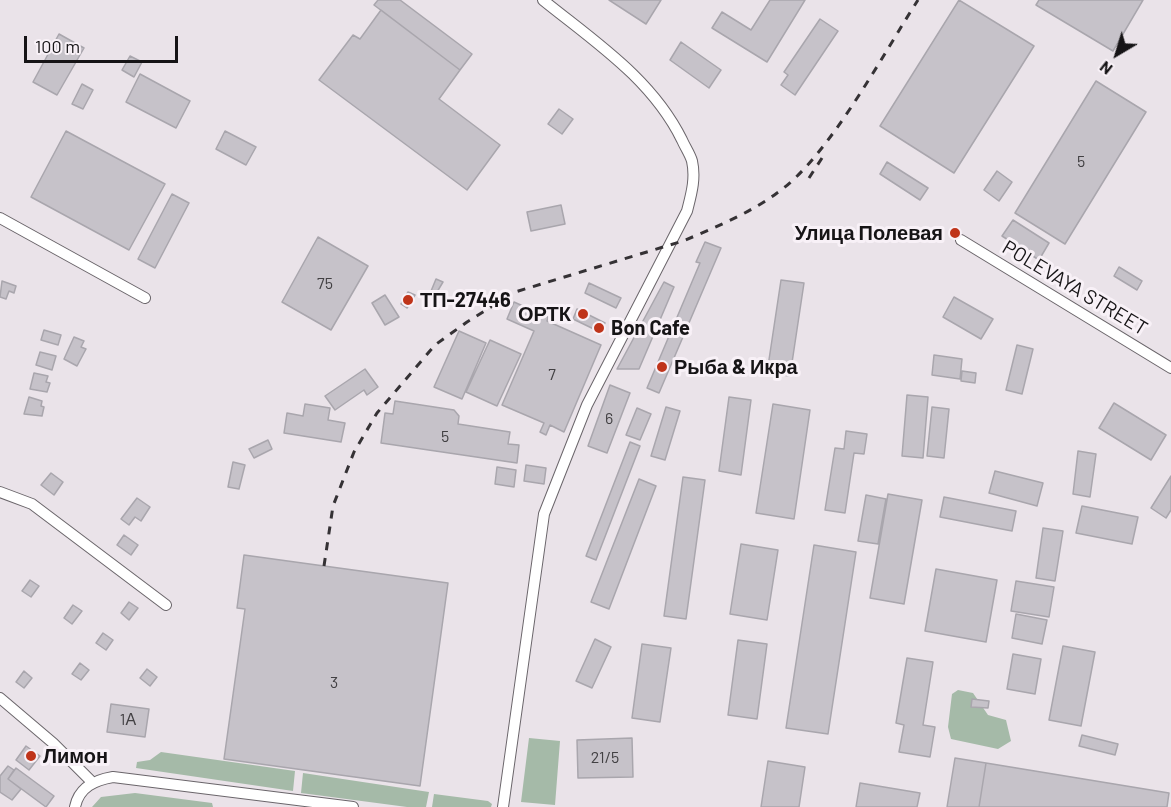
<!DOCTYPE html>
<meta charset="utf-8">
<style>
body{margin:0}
#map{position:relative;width:1171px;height:807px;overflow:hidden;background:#eae3e9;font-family:Barlow,sans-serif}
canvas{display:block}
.north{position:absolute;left:1087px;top:24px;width:60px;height:60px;-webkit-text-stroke:4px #f8f1f7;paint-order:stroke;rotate:218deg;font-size:16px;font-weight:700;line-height:24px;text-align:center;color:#161416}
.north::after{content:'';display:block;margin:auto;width:21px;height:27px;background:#161416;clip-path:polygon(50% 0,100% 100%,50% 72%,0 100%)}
.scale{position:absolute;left:24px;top:36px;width:154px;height:27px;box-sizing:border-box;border:3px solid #161416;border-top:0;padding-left:8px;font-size:18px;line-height:21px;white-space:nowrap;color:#161416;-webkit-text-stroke:4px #f8f1f7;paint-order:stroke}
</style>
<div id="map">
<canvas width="1171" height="807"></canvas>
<div class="north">N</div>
<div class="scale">100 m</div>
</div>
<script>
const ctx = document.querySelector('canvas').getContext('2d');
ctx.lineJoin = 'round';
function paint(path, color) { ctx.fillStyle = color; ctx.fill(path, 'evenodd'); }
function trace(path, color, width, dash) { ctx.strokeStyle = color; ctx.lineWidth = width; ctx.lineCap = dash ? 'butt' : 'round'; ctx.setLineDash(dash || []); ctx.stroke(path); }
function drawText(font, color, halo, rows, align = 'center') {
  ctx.font = font + ' Barlow,sans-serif'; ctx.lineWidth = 6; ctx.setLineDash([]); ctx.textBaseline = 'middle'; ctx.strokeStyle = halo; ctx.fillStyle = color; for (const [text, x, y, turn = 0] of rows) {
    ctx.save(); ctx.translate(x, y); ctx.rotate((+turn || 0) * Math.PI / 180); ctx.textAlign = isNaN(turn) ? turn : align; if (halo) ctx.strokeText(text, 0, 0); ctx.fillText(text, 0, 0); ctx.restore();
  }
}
paint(new Path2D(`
 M958 690 973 693 988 715 1006 720 1011 741 998 749 951 739 948 727 952 694Z
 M529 738 560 741 555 805 521 802Z
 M161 752 295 771 293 791 136 768 137 762 150 760Z
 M303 773 429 792 426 807H407L301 793Z
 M135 793 212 803 213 807H92L101 797Z
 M434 794 488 801 492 804 491 807H432Z`), '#a5baa8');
const building = new Path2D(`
 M378 0H400L472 54 460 70 374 5Z
 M609 0H661L646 24Z
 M770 0H805L767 62 712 28 722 12 751 30Z
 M959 0 1034 46 954 173 880 126Z
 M1039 0H1143L1113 51 1036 5Z
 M381 10 460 70 439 99 500 145 467 190 319 80 353 35 360 39Z
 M820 19 838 31 795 95 781 85 788 75 784 72Z
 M59 34 84 48 57 95 33 82Z
 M681 42 721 70 709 88 670 60Z
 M130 56 142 62 134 77 122 70Z
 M140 74 190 101 176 128 126 102Z
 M1096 81 1146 112 1065 244 1015 213Z
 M82 84 93 90 83 109 72 104Z
 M559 109 573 119 562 134 548 124Z
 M66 131 165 184 129 250 31 197Z
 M225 131 256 147 246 165 216 149Z
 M887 162 928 188 920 200 880 174Z
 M997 171 1012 182 999 201 984 190Z
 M172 194 189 203 155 268 138 259Z
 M561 205 565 224 531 231 527 212Z
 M1013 220 1049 243 1039 260 1002 236Z
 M318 237 368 266 331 330 282 302Z
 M705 242 721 248 659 393 647 388 700 263 696 262Z
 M1119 267 1142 281 1137 290 1114 276Z
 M436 279 443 282 437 292 445 296 441 303 429 296Z
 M781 280 804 283 790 376 767 373Z
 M2 281 16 286 14 293 9 291 6 299 0 297Z
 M664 282 674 287 639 369H617Z
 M589 283 621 298 616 308 585 293Z
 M408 292 415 295 407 308 401 304Z
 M385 295 399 317 385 325 372 303Z
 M954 297 993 319 981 339 943 317Z
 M514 302 548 317 547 321 601 345 564 432 550 425 546 435 540 432 544 423 502 405 534 331 507 319Z
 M577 309 605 323 600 332 573 319Z
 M44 330 61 335 58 345 41 340Z
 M459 331 486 343 462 399 434 387Z
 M74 337 84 341 81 347 86 349 77 366 64 359Z
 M490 340 521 354 497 406 466 392Z
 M1017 345 1033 349 1022 394 1006 390Z
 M40 352 56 356 52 370 36 365Z
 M934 355 962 359 960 379 932 375Z
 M365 369 378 387 367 395 364 390 335 410 325 396Z
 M962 371 976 373 975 383 961 381Z
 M34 373 48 376 46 382 50 383 47 392 30 389Z
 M610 385 630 393 607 453 588 446Z
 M907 395 928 397 923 458 902 456Z
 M29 397 42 401 41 406 44 407 42 416 24 414Z
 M729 397 751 400 741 475 719 471Z
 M395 401 454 410 459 416 458 424 510 432 508 444 519 445 517 463 381 443 385 413 393 414Z
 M1114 403 1166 435 1151 460 1099 428Z
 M305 404 330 408 328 420 345 423 341 442 284 433 287 413 303 416Z
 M773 404 810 410 794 519 756 513Z
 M666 407 680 411 665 460 651 456Z
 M932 407 949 409 944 458 927 456Z
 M637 408 651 414 640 440 626 435Z
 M846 431 867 434 864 454 854 453 845 513 825 510 835 448 844 449Z
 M268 440 272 449 254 458 249 449Z
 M630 442 640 446 596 560 586 556Z
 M1078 451 1096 454 1090 497 1073 494Z
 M233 462 245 465 239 489 228 487Z
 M526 465 546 468 544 484 524 481Z
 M497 467 516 470 514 487 495 484Z
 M995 471 1043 483 1037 506 989 493Z
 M51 473 63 482 54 495 41 485Z
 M1171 476V510L1166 518 1151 508Z
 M683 477 705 480 686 619 664 616Z
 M639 479 656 486 609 609 591 602Z
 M888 494 922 500 904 604 870 598Z
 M866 495 886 499 878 544 858 541Z
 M944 497 1016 511 1012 531 940 517Z
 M137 498 150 507 141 521 135 517 129 525 121 519Z
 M1082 506 1138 517 1132 544 1076 533Z
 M1043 528 1063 531 1055 581 1036 578Z
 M124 535 138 545 131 555 117 545Z
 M741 544 778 550 767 620 730 614Z
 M814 545 856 552 828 734 786 728Z
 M244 555 448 583 420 786 224 759 245 609 237 608Z
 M936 569 997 580 986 642 925 631Z
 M30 580 39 586 31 597 22 591Z
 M1016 581 1054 587 1049 617 1011 611Z
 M129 602 138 608 129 620 121 613Z
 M73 605 82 611 72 624 64 618Z
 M1016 614 1047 620 1042 644 1012 638Z
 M103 633 113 640 106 650 96 643Z
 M595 639 611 647 592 688 576 681Z
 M738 640 767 644 757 719 728 715Z
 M642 644 671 648 660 722 632 718Z
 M1063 646 1095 652 1081 726 1049 720Z
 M1013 654 1041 659 1035 694 1007 689Z
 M907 658 933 662 923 725 935 727 930 757 899 752 904 725 896 723Z
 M80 663 89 670 81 680 72 674Z
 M147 669 157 677 150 686 140 678Z
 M24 671 32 678 24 688 16 682Z
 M972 699 989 701 988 708 971 707Z
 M111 704 149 709 145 737 107 732Z
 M1082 735 1118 744 1115 755 1079 746Z
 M632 738 633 777 578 778 577 740Z
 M26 746 40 756 29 770 16 760Z
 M955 758 986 763 979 807H947Z
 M768 761 805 767 799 807H761Z
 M986 763 1169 793 1167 807H979Z
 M8 766 14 770 8 779 21 789 12 800 0 792V776Z
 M16 768 54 796 46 807 8 779Z
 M860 783 920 793 917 807H856Z`);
paint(building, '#c6c2c9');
trace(building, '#a9a6ad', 1.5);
const minor = new Path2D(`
 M0 218 145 298
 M961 240 1171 368
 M0 492 32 504 166 605
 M0 698 53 743 92 782
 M75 807C79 787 95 780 113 777L353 807
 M503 807 544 514 587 405 687 211C691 195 696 179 692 161 690 154 685 147 682 140 652 79 595 42 543 0`);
trace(minor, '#6a656a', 12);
trace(minor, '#fff', 10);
trace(new Path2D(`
 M809 178 822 158
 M324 566 333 506 354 452 377 413 435 345 467 322 515 292 683 241C714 228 750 213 777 193 828 158 883 54 918 0`), '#353235', 3, [8, 8]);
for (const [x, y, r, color] of [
 [955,233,6,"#bf341a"],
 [408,300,6,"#bf341a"],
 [583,314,6,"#bf341a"],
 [599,328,6,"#bf341a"],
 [662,367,6,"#bf341a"],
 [31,756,6,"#bf341a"]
]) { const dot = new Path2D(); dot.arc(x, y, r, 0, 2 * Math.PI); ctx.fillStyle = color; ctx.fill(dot); trace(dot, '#f8f1f7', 2); }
drawText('16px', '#424043', null, [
 ["5",1081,162],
 ["75",325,284],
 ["7",552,375],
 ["6",609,419],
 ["5",445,437],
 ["3",334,683],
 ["1А",128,720],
 ["21/5",605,758]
]);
drawText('bold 20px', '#161416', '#f8f1f7', [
 ["Улица Полевая",943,233,"right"],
 ["ТП-27446",420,300],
 ["ОРТК",571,314,"right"],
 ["Bon Cafe",611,328],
 ["Рыба & Икра",674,367],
 ["Лимон",43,756]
], 'left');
drawText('20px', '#161416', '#f8f1f7', [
 ["POLEVAYA STREET",1075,288,31]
]);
</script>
